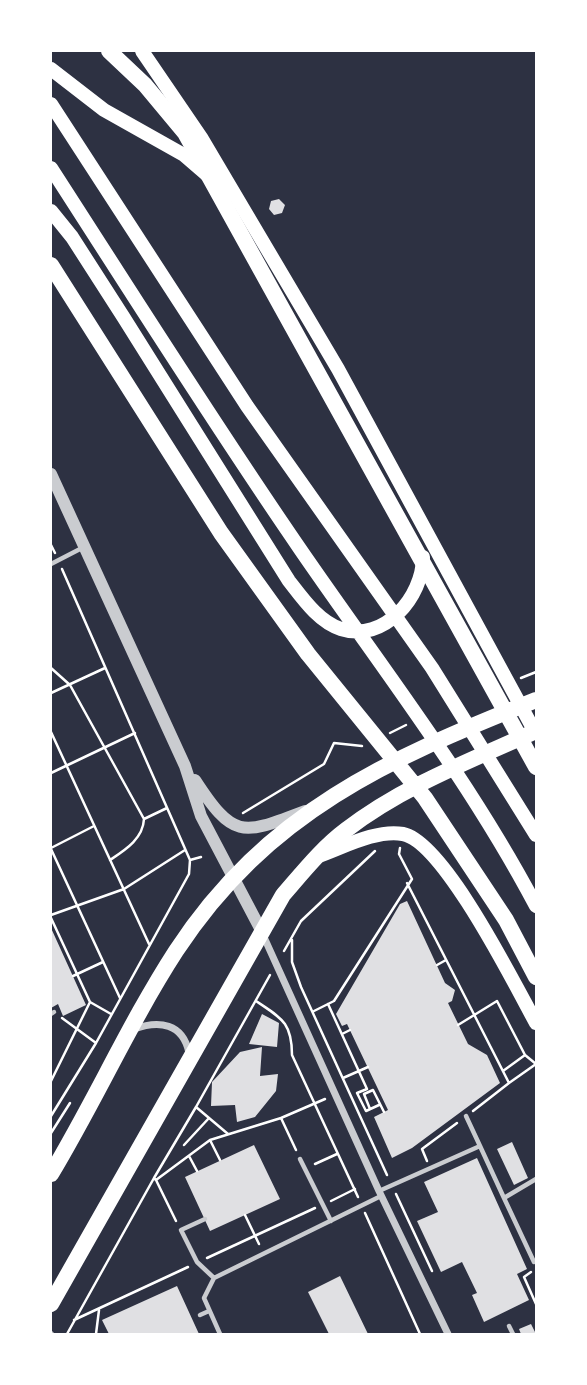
<!DOCTYPE html>
<style>
body{margin:0}
#map{position:relative;width:587px;height:1385px;overflow:hidden;background:#2d3142;font-family:"PT Serif",serif}
canvas{display:block}
.frame{position:absolute;inset:0;border:52px solid #fff;pointer-events:none}
</style>
<div id="map">
<canvas width="587" height="1385"></canvas>
<div class="frame"></div>
</div>
<script>
const ctx = document.querySelector('canvas').getContext('2d');
ctx.lineJoin = 'round';
function paint(path, color) { ctx.fillStyle = color; ctx.fill(path, 'evenodd'); }
function trace(path, color, width, dash) { ctx.strokeStyle = color; ctx.lineWidth = width; ctx.lineCap = dash ? 'butt' : 'round'; ctx.setLineDash(dash || []); ctx.stroke(path); }
paint(new Path2D(`
 M279 199 285 205 282 213 274 215 269 209 271 201Z
 M407 901 445 983 455 990 452 1001 448 1003 468 1044 487 1055 500 1083 412 1148 392 1158 374 1117 388 1110 347 1024 342 1026 336 1014 400 904Z
 M51 928 86 1005 63 1016 58 1004 51 1008Z
 M262 1014 279 1023 277 1047 249 1044Z
 M262 1047 260 1076 278 1074 276 1091 255 1117 237 1122 235 1105 211 1106 212 1082 240 1052Z
 M512 1142 528 1178 514 1185 497 1149Z
 M254 1145 280 1199 210 1231 185 1177Z
 M477 1158 527 1269 517 1274 529 1300 484 1322 472 1295 477 1293 462 1262 441 1272 417 1221 438 1212 424 1182Z
 M340 1276 368 1334H329L308 1292Z
 M177 1286 199 1334H109L102 1320Z
 M531 1324 536 1334H521L519 1329Z`), '#e0e0e3');
trace(new Path2D(`
 M51 545 55 553
 M62 569 190 860
 M51 668 70 685 144 819C143 839 125 850 110 860
 M521 678 536 672
 M51 693 105 668
 M51 732 149 944
 M390 733 406 725
 M51 773 135 733
 M243 813 324 764 334 743 362 746
 M144 819 167 808
 M51 848 94 826
 M51 849 120 998
 M407 883 509 1083 473 1111
 M51 915 124 889 185 850
 M51 918 90 1002 111 1014
 M292 940V962L301 987 387 1175
 M284 951 301 921 375 851
 M437 965 446 960
 M73 976 103 962
 M256 1001C281 1018 292 1022 292 1055L358 1197
 M328 1004 367 1089 357 1093 366 1111 379 1105
 M314 1011 334 1001 412 879 399 854 400 848
 M62 1018 96 1043
 M458 1025 497 1001 525 1055 536 1064 509 1083
 M342 1034 350 1030
 M503 1071 525 1055
 M343 1078 368 1067
 M51 1081 90 1002
 M370 1109 364 1094 373 1090 384 1112
 M51 1116 96 1043 189 874 190 860 201 857
 M281 1118 296 1150
 M51 1133 70 1103
 M228 1134 196 1107 270 975
 M210 1140 220 1160
 M184 1145 209 1118
 M189 1156 197 1171
 M427 1161 422 1149 457 1123
 M315 1164 337 1154
 M154 1178 196 1107
 M156 1180 176 1221
 M396 1194 432 1271
 M331 1201 355 1189
 M365 1213 420 1334
 M245 1215 259 1244
 M207 1258 315 1208
 M531 1272 524 1277 536 1304
 M74 1320 188 1267
 M67 1334 154 1178 156 1180 210 1140 281 1118 325 1099
 M96 1334 99 1310`), '#fff', 2.5);
trace(new Path2D(`
 M51 564 82 548
 M51 1014 54 1012
 M466 1116 480 1146
 M300 1159 331 1221
 M379 1191 480 1146 504 1198 536 1179
 M504 1198 534 1262
 M205 1219 181 1230 197 1262 214 1278 381 1196
 M214 1278 204 1298 220 1334
 M200 1315 209 1311
 M509 1326 513 1334
 M51 1333 52 1334`), '#caccd0', 4.5);
trace(new Path2D(`
 M263 935 379 1191 448 1334
 M134 1029C159 1020 183 1023 189 1053`), '#caccd0', 7);
trace(new Path2D(`
 M51 474 185 766 201 816 262 932
 M195 780C234 840 242 835 305 811`), '#caccd0', 12);
trace(new Path2D(`
 M142 51 202 139 338 369 535 732
 M51 69 104 110 184 155 206 174
 M51 104 247 406 432 668 536 835
 M51 168C133 295 214 424 300 549 381 667 469 779 536 906
 M51 211 72 237 124 318 289 581C303 599 319 622 341 629 384 643 423 597 423 557
 M316 857C342 848 376 829 403 834 444 842 515 985 536 1023`), '#fff', 14);
trace(new Path2D(`
 M109 51 145 85 185 133 536 767
 M51 265 221 533 308 654 425 798 506 920 536 977
 M51 1174C95 1101 130 1022 176 951 267 812 388 759 536 700
 M51 1304 283 895C303 872 322 848 346 830 403 786 472 760 536 731`), '#fff', 16);
</script>
